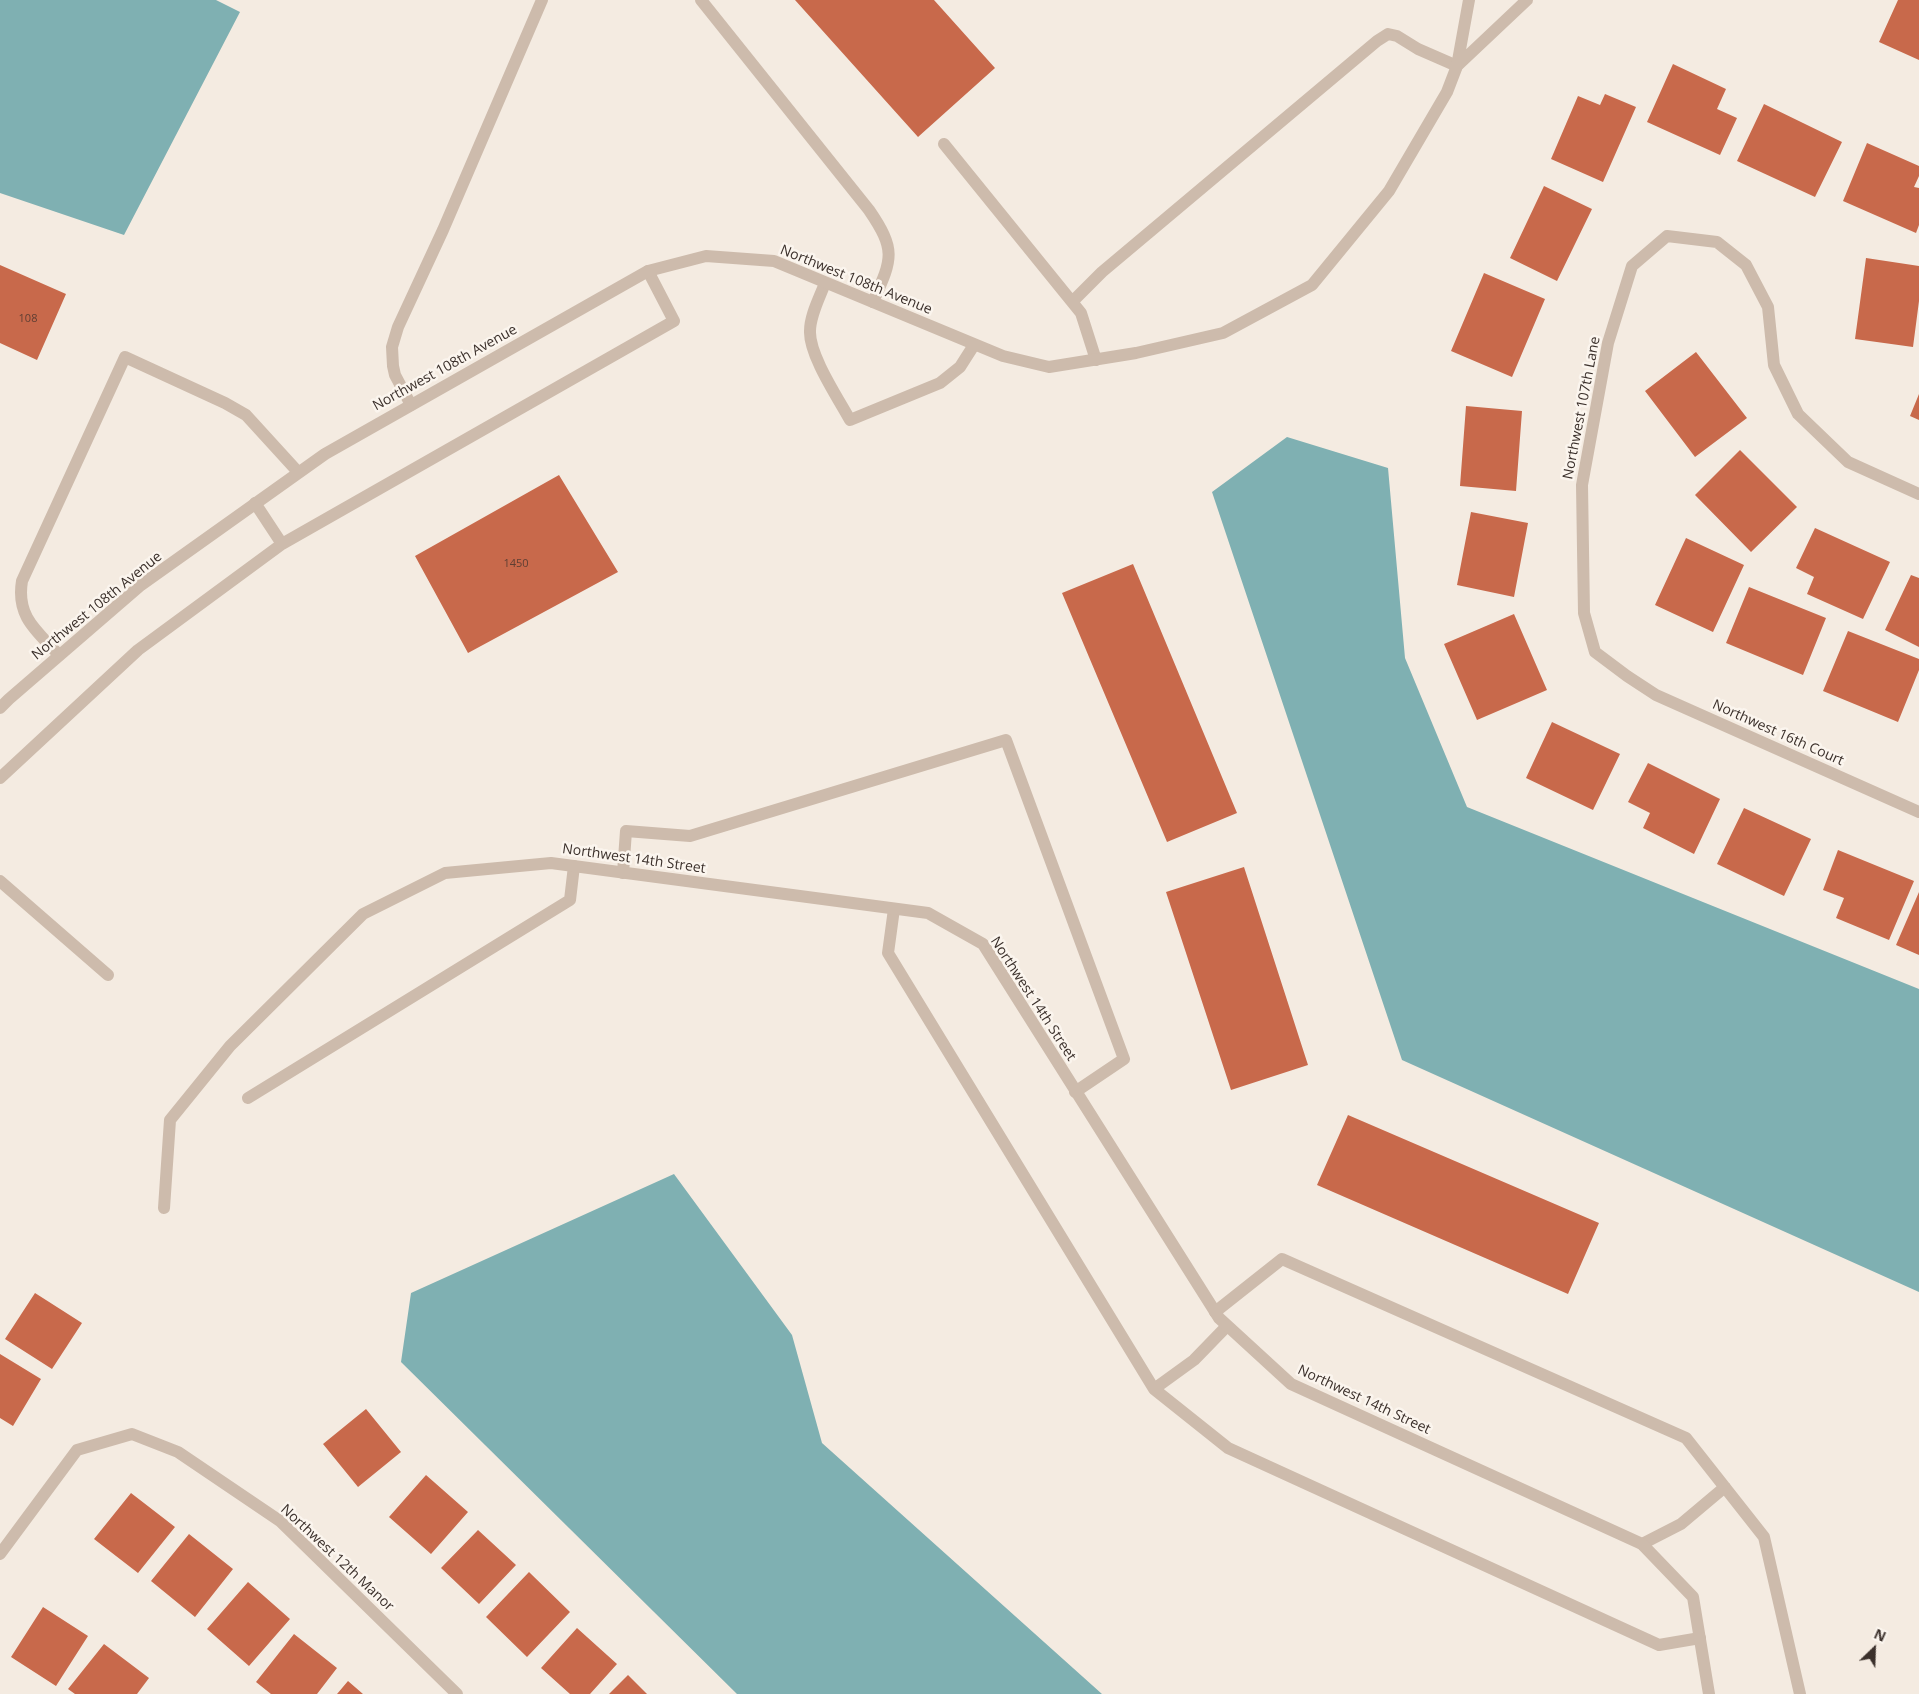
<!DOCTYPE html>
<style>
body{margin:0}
#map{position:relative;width:1919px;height:1694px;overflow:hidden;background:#f4ebe1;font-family:"Open Sans",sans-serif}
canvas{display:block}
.north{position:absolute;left:1849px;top:1624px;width:50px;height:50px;-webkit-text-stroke:4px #fbf5ee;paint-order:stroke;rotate:24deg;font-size:14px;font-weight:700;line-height:20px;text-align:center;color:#3b302b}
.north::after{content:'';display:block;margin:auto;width:18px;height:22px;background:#3b302b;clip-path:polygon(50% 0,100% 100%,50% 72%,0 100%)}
</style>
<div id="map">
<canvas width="1919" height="1694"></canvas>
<div class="north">N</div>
</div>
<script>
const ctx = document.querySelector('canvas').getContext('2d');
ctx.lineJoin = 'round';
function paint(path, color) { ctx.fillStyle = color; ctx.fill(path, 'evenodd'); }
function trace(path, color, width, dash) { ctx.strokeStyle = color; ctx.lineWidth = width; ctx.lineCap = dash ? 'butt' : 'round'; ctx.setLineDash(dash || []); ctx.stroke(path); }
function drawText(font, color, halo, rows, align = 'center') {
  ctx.font = font + ' "Open Sans",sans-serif'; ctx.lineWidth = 5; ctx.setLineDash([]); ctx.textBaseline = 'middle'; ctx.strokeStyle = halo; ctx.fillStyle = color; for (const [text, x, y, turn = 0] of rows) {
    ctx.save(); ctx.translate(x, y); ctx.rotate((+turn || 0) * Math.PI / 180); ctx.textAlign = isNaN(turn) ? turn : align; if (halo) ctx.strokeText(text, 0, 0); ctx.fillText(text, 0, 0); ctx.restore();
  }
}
paint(new Path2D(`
 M0 0H216L240 12 124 235 0 193Z
 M1287 437 1388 468 1405 658 1467 807 1919 989V1292L1402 1060 1212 492Z
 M674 1174 792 1335 822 1443 1102 1694H737L401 1362 411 1293Z`), '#7fb0b2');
paint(new Path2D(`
 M795 0H934L995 68 918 137Z
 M1898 0H1919V60L1879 42Z
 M1673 64 1726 89 1717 109 1737 118 1720 155 1647 122Z
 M1605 94 1636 107 1603 182 1551 159 1578 96 1600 105Z
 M1764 104 1842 142 1815 197 1737 161Z
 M1867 143 1919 166V176L1914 187 1919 188V225L1916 233 1843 201Z
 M1544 186 1592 209 1557 281 1510 258Z
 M1866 258 1919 266V301L1913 347 1855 339Z
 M0 265 66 294 37 360 0 343Z
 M1484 273 1545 299 1512 377 1451 351Z
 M1696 352 1747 418 1695 457 1645 391Z
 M1919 394V420L1910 416Z
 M1466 406 1522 411 1516 491 1460 486Z
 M1740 450 1797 507 1751 552 1695 495Z
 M559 475 618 572 468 653 415 556Z
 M1471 512 1528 523 1514 597 1457 585Z
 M1815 528 1890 562 1863 619 1807 594 1814 577 1796 568Z
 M1686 538 1744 565 1713 632 1655 605Z
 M1133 564 1237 813 1167 842 1062 593Z
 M1911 575 1919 578V647L1885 630Z
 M1749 587 1826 618 1803 675 1726 643Z
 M1514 614 1547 690 1477 720 1444 644Z
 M1848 631 1919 659V670L1898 722 1823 691Z
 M1552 722 1620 754 1593 810 1526 778Z
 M1648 763 1720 799 1694 854 1643 828 1650 813 1628 802Z
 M1744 808 1811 839 1784 896 1717 864Z
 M1838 850 1914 881 1889 940 1836 918 1844 898 1823 890Z
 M1244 867 1308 1065 1231 1090 1166 892Z
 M1919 892V955L1896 945Z
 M1348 1115 1599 1223 1568 1294 1317 1185Z
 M35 1293 82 1323 52 1369 5 1339Z
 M0 1354 41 1379 13 1426 0 1418Z
 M366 1409 401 1452 358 1487 323 1444Z
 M426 1475 468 1512 431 1554 389 1517Z
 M131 1493 175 1527 138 1573 94 1539Z
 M478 1530 516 1565 479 1604 441 1568Z
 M189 1534 233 1569 195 1617 151 1581Z
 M529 1572 570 1612 527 1657 486 1617Z
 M248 1582 290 1619 249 1666 207 1629Z
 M43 1607 88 1636 56 1686 11 1657Z
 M577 1628 617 1664 590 1694H570L541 1668Z
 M294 1634 337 1668 317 1694H271L256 1682Z
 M104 1644 149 1678 137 1694H75L68 1689Z
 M628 1675 647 1694H609Z
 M348 1681 363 1694H337Z`), '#c8694b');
trace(new Path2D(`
 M701 0 869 210C897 251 892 259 873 302
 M944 144 1081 313 1096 360
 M825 283C820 297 810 315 810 331 809 355 838 398 850 420L940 383 960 367 974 345
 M1072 302 1102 272 1377 41 1388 34 1397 36 1418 49 1457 66
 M411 405 395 375 393 366 392 347 398 327 443 230 542 0
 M282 544 674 321 648 271
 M59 655C37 631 16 617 22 581L125 357 225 403 246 415 298 472
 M0 778 138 650 282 544 255 503
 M623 873 626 831 690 836 1006 740 1124 1059 1075 1092
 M0 881 108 975
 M894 909 888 953 1154 1389 1228 1448 1659 1645 1700 1638
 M248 1098 570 900 574 866
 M1215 1312 1282 1259 1686 1438 1764 1537 1800 1694
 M1154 1389 1194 1360 1227 1326
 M1642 1544 1681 1524 1725 1487`), '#cdbbac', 12);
trace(new Path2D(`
 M1457 66 1527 0
 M1919 494 1848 462 1798 414 1774 365 1768 307 1746 265 1717 242 1667 236 1632 266 1608 343 1582 485 1584 613 1595 652 1627 676 1656 695 1919 812
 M0 708 9 699 141 585 325 454 648 271 706 256 774 261 1003 356 1049 367 1136 353 1223 333 1312 285 1389 191 1447 92 1457 66 1469 0
 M164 1208 170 1120 230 1046 363 914 445 873 551 863 928 913 983 944 1219 1318 1291 1384 1642 1544 1693 1597 1709 1694
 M0 1554 77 1450 132 1434 178 1452 280 1521 457 1694`), '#cdbbac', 12);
drawText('11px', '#5e3e33', null, [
 ["108",28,319],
 ["1450",516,564]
]);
drawText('14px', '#3b302b', '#fbf5ee', [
 ["Northwest 108th Avenue",856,280,22],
 ["Northwest 108th Avenue",445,368,-29],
 ["Northwest 107th Lane",1582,408,-79],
 ["Northwest 108th Avenue",97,606,-39],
 ["Northwest 16th Court",1778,733,24],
 ["Northwest 14th Street",634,859,8],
 ["Northwest 14th Street",1033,999,57],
 ["Northwest 14th Street",1364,1400,25],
 ["Northwest 12th Manor",337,1558,43]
]);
</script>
